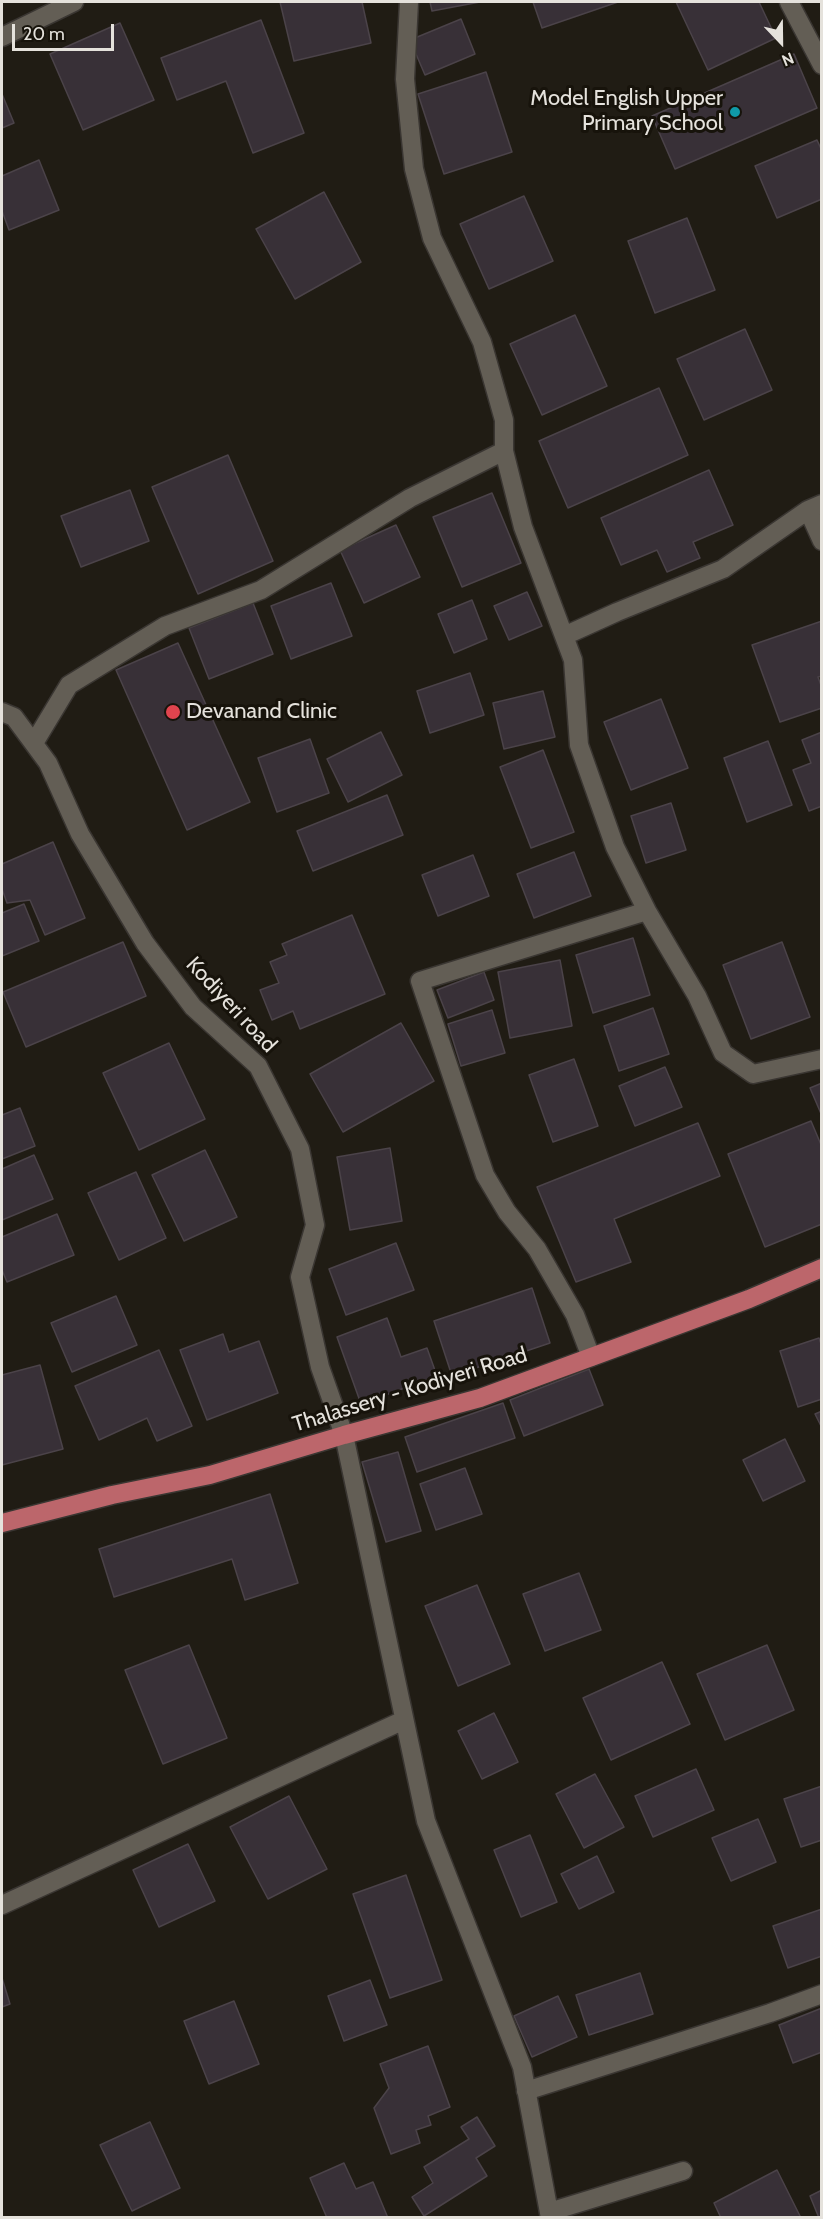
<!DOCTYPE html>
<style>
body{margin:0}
#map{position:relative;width:823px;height:2219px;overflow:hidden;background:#201c14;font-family:Cabin,sans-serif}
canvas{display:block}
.frame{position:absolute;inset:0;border:3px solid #e5e2dc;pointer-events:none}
.north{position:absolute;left:751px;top:12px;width:60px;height:60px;-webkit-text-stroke:4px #17130b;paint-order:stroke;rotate:158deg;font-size:16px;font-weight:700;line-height:24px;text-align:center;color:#e5e2dc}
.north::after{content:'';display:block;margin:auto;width:21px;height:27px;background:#e5e2dc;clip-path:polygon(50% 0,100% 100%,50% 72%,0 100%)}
.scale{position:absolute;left:12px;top:24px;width:102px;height:27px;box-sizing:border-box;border:3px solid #e5e2dc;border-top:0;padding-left:8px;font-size:18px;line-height:21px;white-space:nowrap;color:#e5e2dc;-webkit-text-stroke:4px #17130b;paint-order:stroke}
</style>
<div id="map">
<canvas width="823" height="2219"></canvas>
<div class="frame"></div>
<div class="north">N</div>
<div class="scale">20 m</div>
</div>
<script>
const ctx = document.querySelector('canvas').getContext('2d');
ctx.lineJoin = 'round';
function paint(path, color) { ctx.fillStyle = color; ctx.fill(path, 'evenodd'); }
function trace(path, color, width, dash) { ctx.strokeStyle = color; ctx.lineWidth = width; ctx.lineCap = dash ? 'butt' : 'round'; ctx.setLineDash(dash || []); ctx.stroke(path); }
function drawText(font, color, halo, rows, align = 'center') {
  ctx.font = font + ' Cabin,sans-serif'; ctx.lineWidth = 6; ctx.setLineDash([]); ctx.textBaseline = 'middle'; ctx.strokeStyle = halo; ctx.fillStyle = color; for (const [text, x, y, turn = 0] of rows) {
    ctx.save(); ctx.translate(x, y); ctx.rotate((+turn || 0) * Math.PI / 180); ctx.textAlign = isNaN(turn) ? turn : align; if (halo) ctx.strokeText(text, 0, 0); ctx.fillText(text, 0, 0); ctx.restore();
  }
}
const building = new Path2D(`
 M280 2H362L371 43 294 61Z
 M430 2H480L432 11Z
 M533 2H618L542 28Z
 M676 2H759L776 38 708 70Z
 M461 19 475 54 425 75 410 40Z
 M261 20 304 133 253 153 226 81 177 100 161 58Z
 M120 23 154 100 83 130 50 54Z
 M794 54 817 108 675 169 652 116Z
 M486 72 512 152 444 174 418 94Z
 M2 94 14 123 2 128Z
 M817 140 822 151V199L777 218 755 166Z
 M39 160 59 210 9 230 2 211V176Z
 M324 192 361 262 295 299 256 229Z
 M524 196 553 261 489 289 460 224Z
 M687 218 715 290 655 313 628 241Z
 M575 315 607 386 542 415 510 344Z
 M745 329 772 390 704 420 677 359Z
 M659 388 688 455 568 508 539 441Z
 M228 455 273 561 198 594 152 487Z
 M709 470 733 525 693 542 700 558 667 572 657 550 621 565 601 518Z
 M130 490 149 541 81 567 61 516Z
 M492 493 521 563 462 587 433 517Z
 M396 525 420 577 364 603 340 550Z
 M331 583 352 636 291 659 271 606Z
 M527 592 542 626 509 640 494 606Z
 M472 600 487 639 454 653 438 614Z
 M253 603 273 654 209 679 189 628Z
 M822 621V676L818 677 822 688V708L780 722 752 645Z
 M178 643 250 802 187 830 116 670Z
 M470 673 484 715 430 733 417 691Z
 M543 691 555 737 504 749 493 703Z
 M661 699 688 768 631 790 604 722Z
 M381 732 402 775 348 802 327 759Z
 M822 732V806L809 811 793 770 811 763 802 740Z
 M310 739 329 793 277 812 258 758Z
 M768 741 792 805 747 822 724 758Z
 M543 750 574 832 531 848 500 767Z
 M387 795 403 835 313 871 297 831Z
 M671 803 686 850 646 863 631 816Z
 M53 842 85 918 45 935 30 900 7 903 2 889V864Z
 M574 852 591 896 534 918 517 874Z
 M473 855 489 896 438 916 422 875Z
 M24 904 39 941 2 956V913Z
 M352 915 385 994 300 1029 293 1011 272 1020 260 990 279 983 270 962 287 955 282 944Z
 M633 938 650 995 593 1013 576 955Z
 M123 942 146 996 26 1047 3 992Z
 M782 942 810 1017 751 1039 723 965Z
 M560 960 572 1026 510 1038 498 972Z
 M484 972 494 1000 448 1018 437 990Z
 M653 1008 669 1054 619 1071 604 1026Z
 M492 1010 505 1053 461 1066 448 1024Z
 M401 1023 434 1081 343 1132 310 1074Z
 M169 1043 205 1119 139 1150 103 1073Z
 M574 1059 598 1126 553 1142 529 1075Z
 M665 1067 682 1107 635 1126 619 1086Z
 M822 1083V1116L810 1088Z
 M20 1108 35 1146 2 1159V1115Z
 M811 1121 822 1147V1224L765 1247 728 1154Z
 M698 1123 720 1176 614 1219 631 1262 576 1282 537 1187Z
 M390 1148 402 1221 350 1230 337 1157Z
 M205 1150 237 1217 184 1241 152 1175Z
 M34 1155 53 1199 2 1220V1169Z
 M136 1172 166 1238 119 1260 88 1193Z
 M57 1214 74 1255 7 1282 2 1270V1237Z
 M396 1243 414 1290 346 1315 329 1269Z
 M532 1288 550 1343 452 1376 434 1321Z
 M116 1296 137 1345 72 1372 51 1323Z
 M387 1318 401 1357 427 1348 437 1376 361 1404 337 1337Z
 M223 1334 229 1352 259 1341 278 1393 207 1420 180 1350Z
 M819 1338 822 1347V1399L798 1407 780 1351Z
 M159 1350 192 1426 157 1441 147 1418 99 1440 75 1386Z
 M40 1365 63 1449 2 1465V1375Z
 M589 1369 603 1405 524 1436 510 1400Z
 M503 1403 515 1438 417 1472 405 1437Z
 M822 1411V1428L815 1414Z
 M785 1439 805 1481 763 1501 743 1460Z
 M398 1452 421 1531 386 1542 362 1462Z
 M465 1468 482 1514 436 1530 420 1484Z
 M270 1494 298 1583 245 1600 232 1559 114 1597 99 1549Z
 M579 1573 601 1630 545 1651 523 1594Z
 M477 1585 510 1664 458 1686 425 1606Z
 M189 1645 227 1738 163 1764 125 1670Z
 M767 1645 794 1710 725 1740 697 1674Z
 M662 1662 690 1724 611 1760 583 1698Z
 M494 1713 518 1762 482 1779 458 1731Z
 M696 1769 714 1810 653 1837 635 1796Z
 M595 1774 624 1827 584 1848 556 1794Z
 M822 1786V1840L801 1847 784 1799Z
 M289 1796 327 1869 268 1899 230 1827Z
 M758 1819 776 1862 731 1881 712 1838Z
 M530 1835 557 1902 521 1917 494 1850Z
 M188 1844 215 1901 159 1927 133 1870Z
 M597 1856 614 1892 579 1909 561 1874Z
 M406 1875 442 1980 390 1998 353 1894Z
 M822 1909V1956L788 1968 773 1926Z
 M640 1973 653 2014 589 2035 576 1995Z
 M2 1978 10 2004 2 2007Z
 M370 1980 387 2025 344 2041 328 1996Z
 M558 1996 577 2037 532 2057 514 2016Z
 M234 2001 259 2064 209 2084 184 2021Z
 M822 2008V2052L793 2063 779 2025Z
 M428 2046 450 2107 428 2116 431 2125 416 2130 420 2143 391 2154 374 2108 389 2088 380 2064Z
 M477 2117 495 2146 476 2158 487 2176 424 2216 412 2197 433 2183 424 2167 469 2139 461 2127Z
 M150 2122 180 2188 132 2211 100 2145Z
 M344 2163 356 2189 373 2182 388 2218H327L310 2178Z
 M777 2170 801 2218H721L714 2203Z
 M822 2190V2218H819L810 2196Z`);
paint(building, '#383037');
trace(building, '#4b4349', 1.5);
const minor = new Path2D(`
 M789 2 822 65
 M2 37 74 2
 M504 451 523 527 573 660 579 745 615 847 647 911 697 996 723 1053 753 1074 822 1059
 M808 510 822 541
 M564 636 617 612 723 569 808 510 822 504
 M2 712 14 717 48 763 80 834 145 943 193 1007 258 1066 300 1149 315 1225 300 1277 320 1367 344 1435 426 1821 522 2067 550 2218
 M34 743 69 685 165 626 261 590 410 498 504 451V420L482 342 432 238 414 169 405 79 409 2
 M591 1357 575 1315 537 1249 507 1212 485 1175 420 981 647 911
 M2 1905 404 1720
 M526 2091 770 2013 822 1994
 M549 2212 683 2171`);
const major = new Path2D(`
 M2 1523 112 1495 210 1475 344 1435 480 1398 749 1299 822 1268`);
trace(minor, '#3a3632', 21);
trace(major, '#3a3632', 21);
trace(minor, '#635e55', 18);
trace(major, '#bc666b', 18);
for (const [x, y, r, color] of [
 [735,112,6,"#0f9aa8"],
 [173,712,8,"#e0444e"]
]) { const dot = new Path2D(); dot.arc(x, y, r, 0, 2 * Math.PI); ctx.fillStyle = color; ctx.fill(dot); trace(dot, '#17130b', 2); }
drawText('22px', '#e5e2dc', '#17130b', [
 ["Model English Upper",723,99],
 ["Primary School",723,124],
 ["Devanand Clinic",186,712,"left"]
], 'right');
drawText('22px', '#e5e2dc', '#17130b', [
 ["Kodiyeri road",231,1005,47],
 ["Thalassery - Kodiyeri Road",410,1390,-17]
]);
</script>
